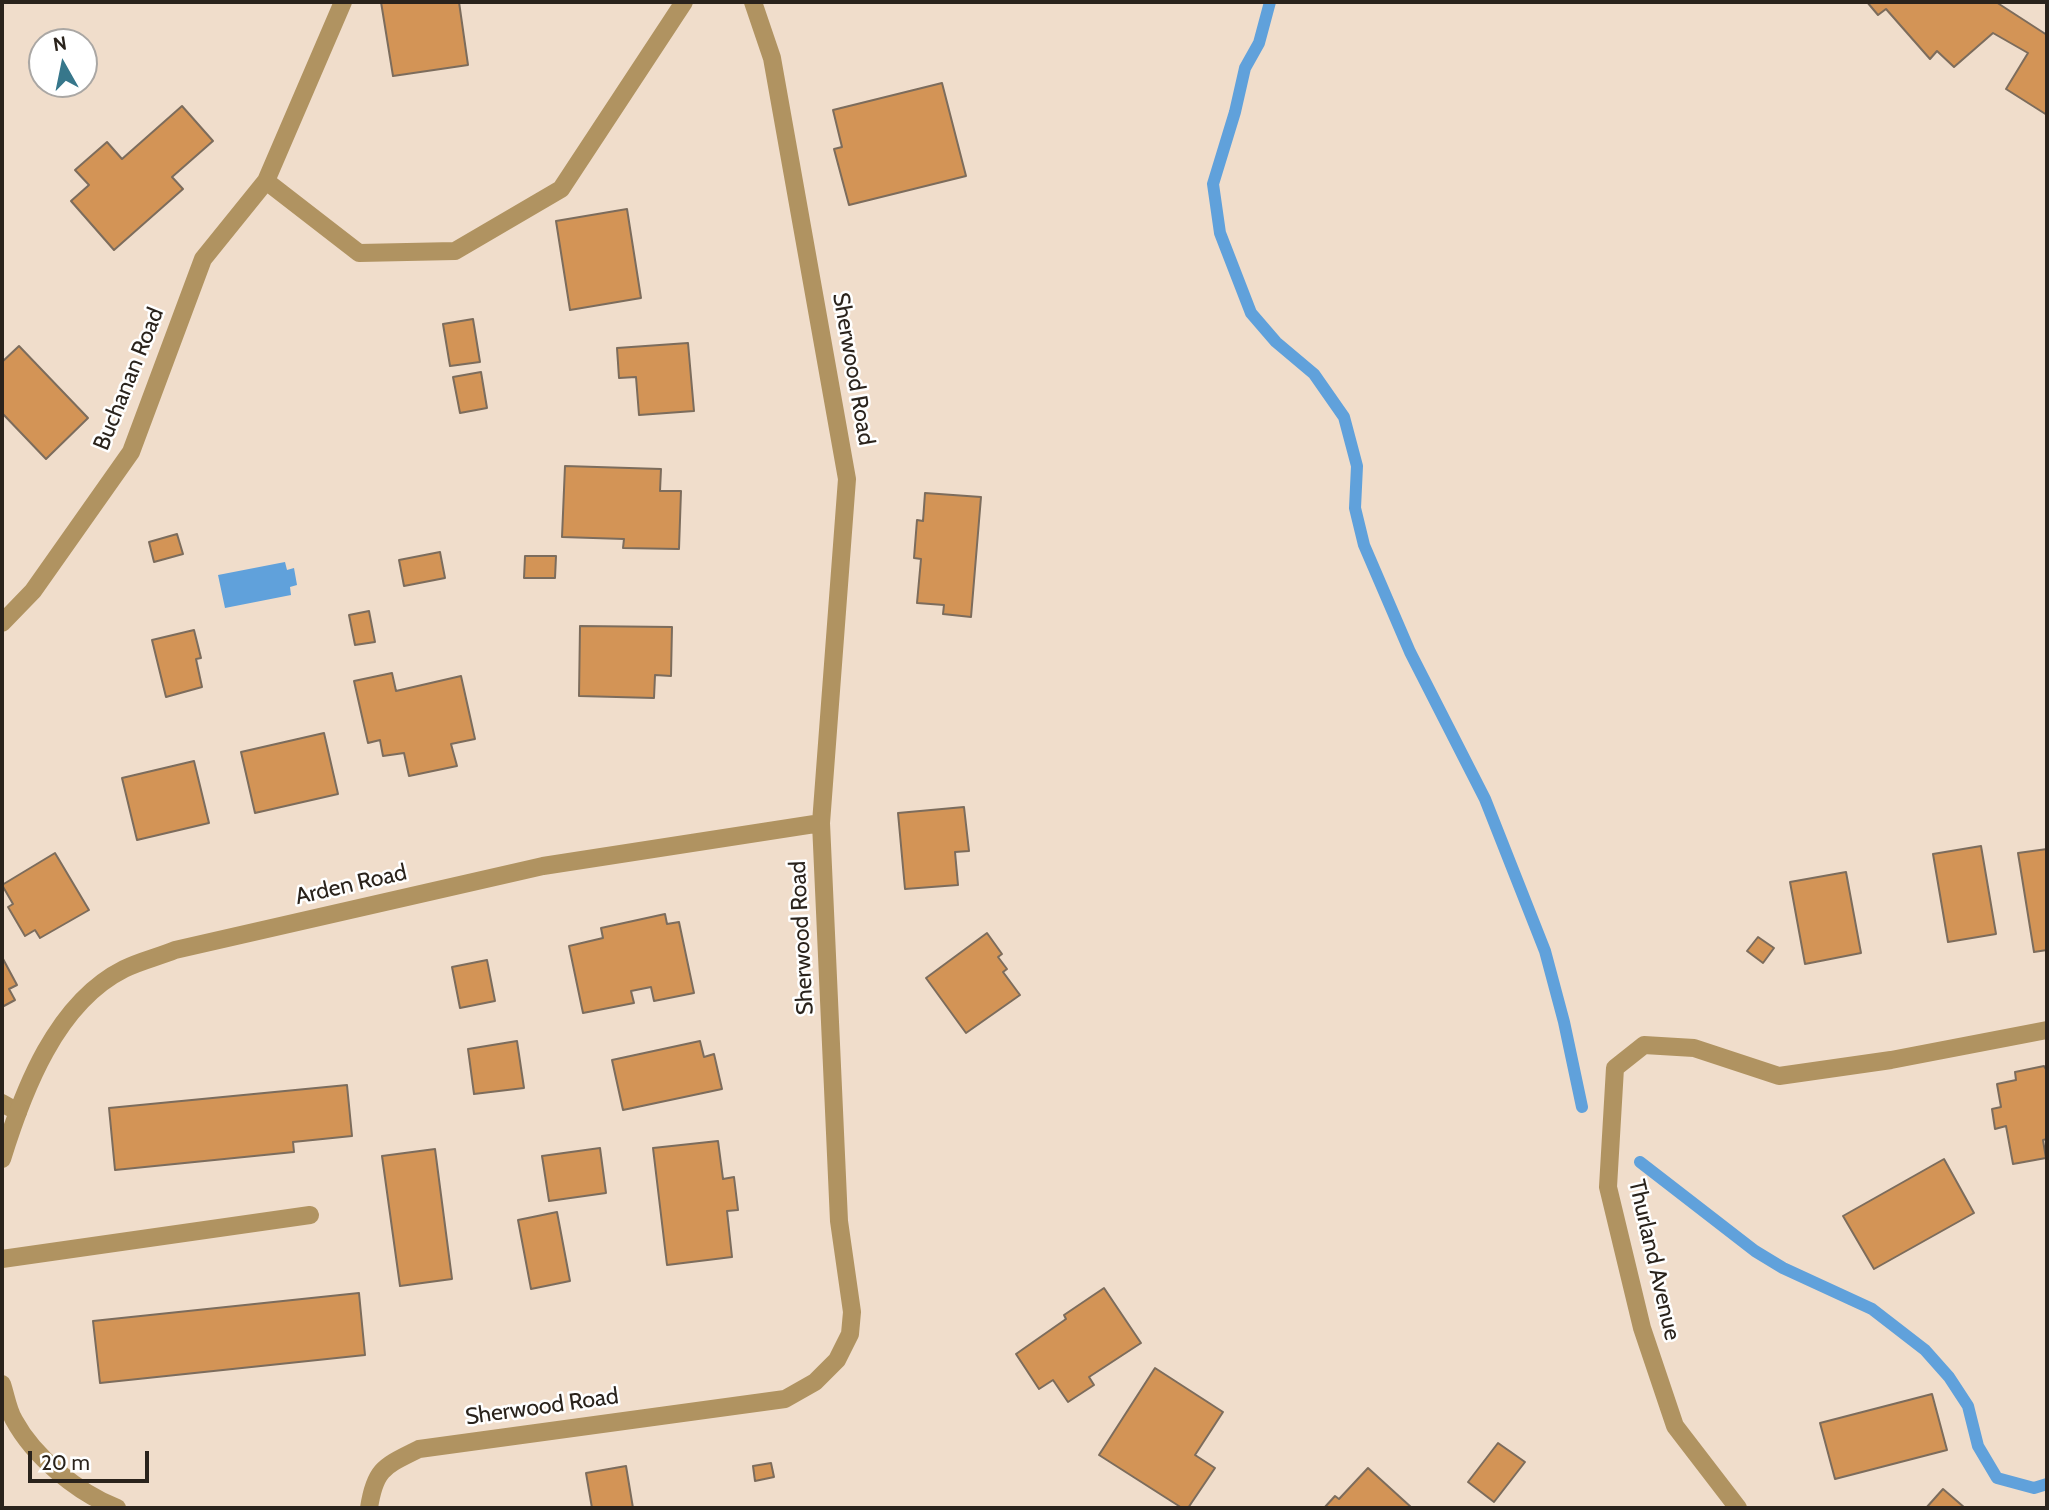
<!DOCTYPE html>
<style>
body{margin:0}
#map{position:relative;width:2049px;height:1510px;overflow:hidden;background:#f0ddcb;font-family:Cabin,sans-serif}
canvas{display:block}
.frame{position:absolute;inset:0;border:4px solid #2a231c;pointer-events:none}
.north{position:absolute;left:28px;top:28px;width:70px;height:70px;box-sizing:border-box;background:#fff;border:2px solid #aaa7a4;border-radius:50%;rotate:351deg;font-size:19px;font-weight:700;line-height:28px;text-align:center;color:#2a231c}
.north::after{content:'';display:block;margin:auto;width:24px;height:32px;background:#37778b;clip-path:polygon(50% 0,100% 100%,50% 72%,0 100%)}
.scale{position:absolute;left:28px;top:1451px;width:121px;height:32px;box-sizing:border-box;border:4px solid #2a231c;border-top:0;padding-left:9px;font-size:21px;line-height:24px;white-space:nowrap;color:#2a231c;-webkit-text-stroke:5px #fff;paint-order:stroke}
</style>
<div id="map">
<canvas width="2049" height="1510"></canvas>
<div class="frame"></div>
<div class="north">N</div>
<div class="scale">20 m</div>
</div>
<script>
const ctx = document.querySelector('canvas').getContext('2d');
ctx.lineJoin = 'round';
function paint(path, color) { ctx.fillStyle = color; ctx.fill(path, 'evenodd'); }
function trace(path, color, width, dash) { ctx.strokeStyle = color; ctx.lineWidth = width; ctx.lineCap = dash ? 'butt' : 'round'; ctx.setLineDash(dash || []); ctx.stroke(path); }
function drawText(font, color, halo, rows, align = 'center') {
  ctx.font = font + ' Cabin,sans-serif'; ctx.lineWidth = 5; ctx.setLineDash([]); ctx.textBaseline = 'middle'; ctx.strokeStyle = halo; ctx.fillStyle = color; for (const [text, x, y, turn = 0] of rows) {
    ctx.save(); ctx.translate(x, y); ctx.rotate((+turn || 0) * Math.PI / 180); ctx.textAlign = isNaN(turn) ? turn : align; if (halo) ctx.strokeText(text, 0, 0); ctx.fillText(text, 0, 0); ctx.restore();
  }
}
paint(new Path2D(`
 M285 562 287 570 294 568 297 585 290 587 291 595 225 608 218 575Z`), '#60a1db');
trace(new Path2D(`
 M1270 2 1259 43 1245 68 1235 112 1213 184 1220 233 1251 313 1276 342 1314 374 1344 417 1357 466 1355 508 1364 545 1410 652 1485 799 1545 951 1564 1022 1582 1107
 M1640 1162 1755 1251 1783 1268 1872 1309 1925 1350 1949 1377 1968 1406 1978 1446 1997 1478 2034 1488 2047 1484`), '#60a1db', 12);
const building = new Path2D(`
 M381 2H459L468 65 393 76Z
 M1867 2H1996L2047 35V115L2006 89 2028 53 1993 33 1954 67 1937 51 1930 59 1886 9 1878 15Z
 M942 83 966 176 849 205 834 149 842 147 833 110Z
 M182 106 213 141 172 177 183 189 114 250 71 201 89 185 75 170 107 142 122 159Z
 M627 209 641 298 570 310 556 221Z
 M473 319 480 362 450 366 443 324Z
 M688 343 694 411 639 415 636 377 619 378 617 348Z
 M19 346 88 418 46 459 2 413V362Z
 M481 372 487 408 460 413 453 377Z
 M565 466 661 469 660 491H681L679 549 623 548 624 539 562 537Z
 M925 493 981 497 971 617 943 614 944 605 917 603 921 559 914 558 917 520 923 521Z
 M177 534 183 554 154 562 149 542Z
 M440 552 445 578 404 586 399 560Z
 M525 556H556L555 578H524Z
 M369 611 375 642 355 645 349 615Z
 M580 626 672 627 671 676 655 675 654 698 579 696Z
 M194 630 201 658 196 659 202 687 166 697 152 640Z
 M392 673 396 691 461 676 475 739 451 744 457 766 409 776 404 753 383 756 380 740 368 743 354 681Z
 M324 733 338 794 255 813 241 752Z
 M194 761 209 823 137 840 122 778Z
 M964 807 969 851 955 852 958 885 905 889 898 813Z
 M1981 846 1996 934 1948 942 1933 854Z
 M2047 849V950L2034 952 2018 853Z
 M55 853 89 910 40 938 35 930 25 936 8 907 13 904 2 885Z
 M1846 872 1861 953 1805 964 1790 882Z
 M665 914 667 924 679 922 694 993 654 1001 651 987 631 991 634 1003 583 1013 569 946 603 938 601 928Z
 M987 933 1002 954 998 957 1007 969 1003 972 1020 995 966 1033 926 978Z
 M1758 937 1774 948 1763 963 1747 951Z
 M2 957 17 985 9 989 15 1000 2 1007Z
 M487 960 495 1001 460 1008 452 967Z
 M517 1041 524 1088 474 1094 468 1049Z
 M700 1041 704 1057 714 1054 722 1089 623 1110 612 1060Z
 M2044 1066 2047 1071V1139L2043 1140 2046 1158 2013 1164 2006 1126 1995 1129 1992 1109 2001 1107 1997 1084 2016 1080 2015 1072Z
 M347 1085 352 1136 293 1142 294 1152 115 1170 109 1108Z
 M718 1141 723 1179 734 1177 738 1210 727 1211 732 1257 667 1265 653 1148Z
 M600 1148 606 1193 549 1201 542 1156Z
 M435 1149 452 1279 400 1286 382 1156Z
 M1944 1159 1974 1213 1874 1269 1843 1216Z
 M557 1212 570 1281 531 1289 518 1220Z
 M1104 1288 1141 1343 1089 1377 1094 1385 1068 1402 1053 1380 1039 1389 1016 1354 1066 1319 1064 1315Z
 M359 1293 365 1355 100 1383 93 1321Z
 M1155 1368 1223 1412 1195 1455 1215 1468 1188 1508H1182L1099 1455Z
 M1932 1394 1947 1450 1835 1479 1820 1423Z
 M1498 1443 1525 1462 1494 1502 1468 1482Z
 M771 1463 774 1477 755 1481 753 1466Z
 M626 1466 633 1508H592L586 1473Z
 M1368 1468 1412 1508H1324L1335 1496 1339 1499Z
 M1943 1489 1965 1508H1926Z`);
paint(building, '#d39456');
trace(building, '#7c6c5c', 2);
trace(new Path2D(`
 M2 1103 18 1112
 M2 1259 310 1215`), '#b09361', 18);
trace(new Path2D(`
 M266 181 359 253 455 251 561 189 684 2
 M2 623 33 591 131 452 203 259 266 181 343 2
 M2 1159C23 1091 56 1003 124 969 140 961 158 957 175 950L543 866 821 823
 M2 1384C6 1396 8 1410 14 1420 34 1457 78 1493 117 1508
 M369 1508C375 1468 385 1466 419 1449L785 1399 815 1382 837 1360 850 1334 852 1312 839 1221 821 823 847 479 772 58 753 2
 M1738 1508 1675 1426 1642 1328 1608 1187 1615 1068 1644 1045 1694 1048 1779 1076 1891 1060 2047 1030`), '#b09361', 18);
drawText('23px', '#2a231c', '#fff', [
 ["Sherwood Road",853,369,80],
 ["Buchanan Road",129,379,-68],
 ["Arden Road",351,885,-13],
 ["Sherwood Road",802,938,-93],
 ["Thurland Avenue",1654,1260,77],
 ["Sherwood Road",542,1407,-8]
]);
</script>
